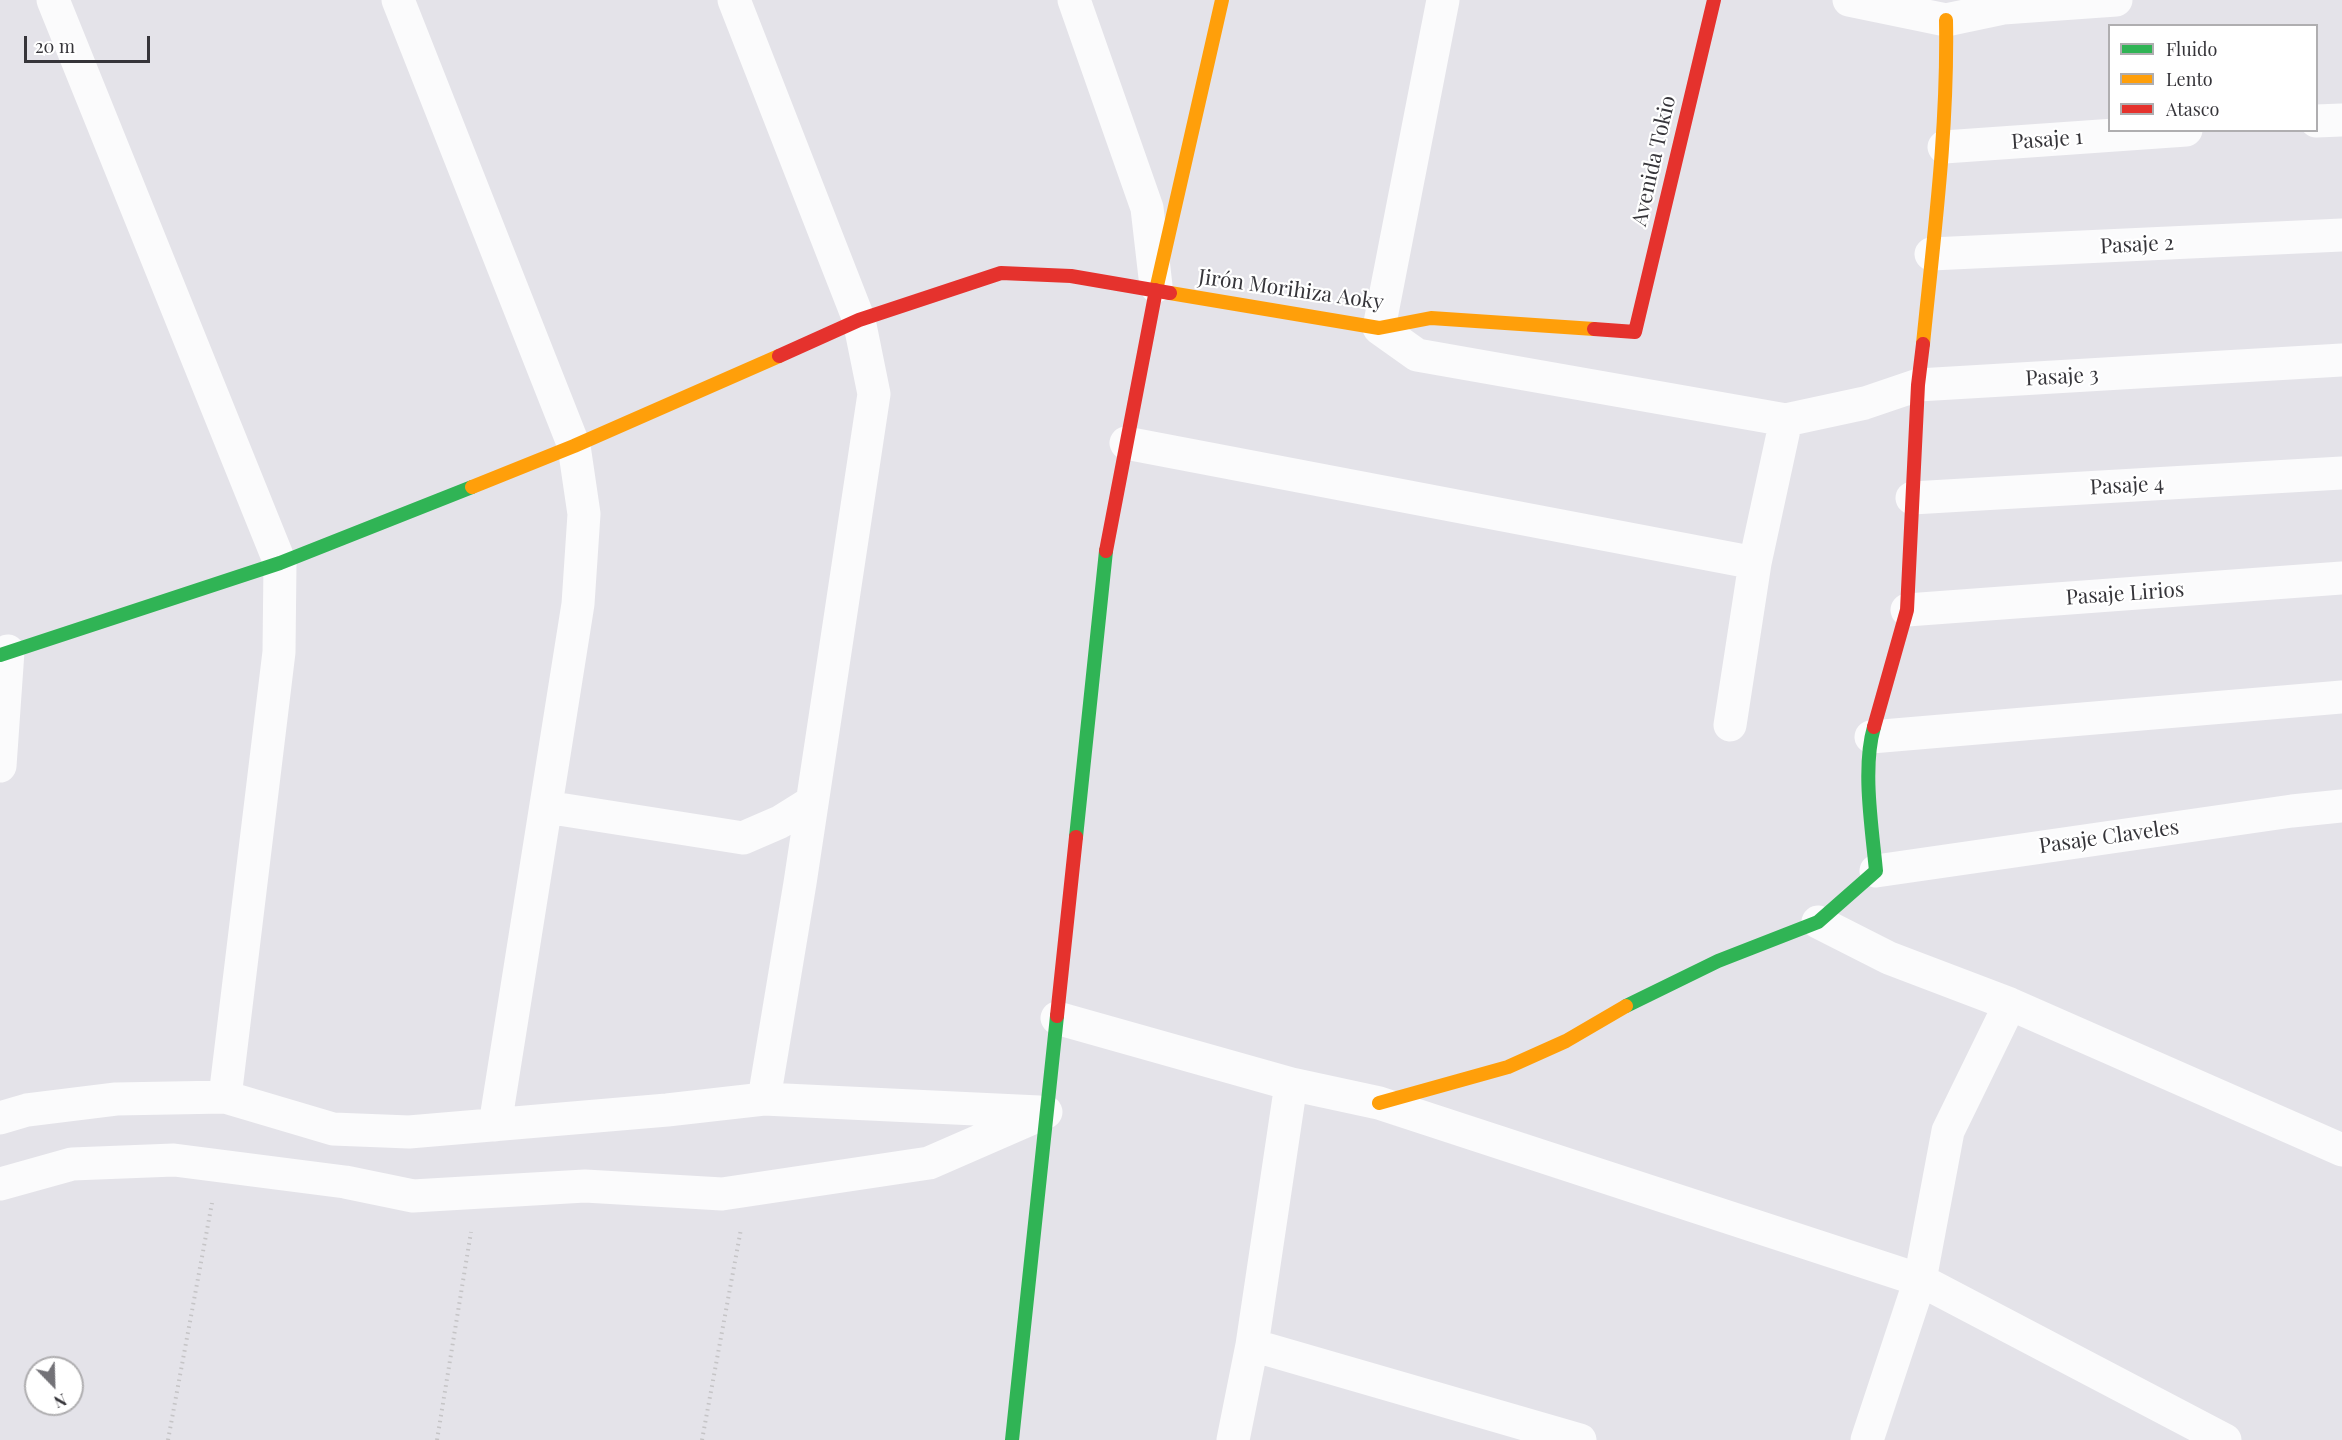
<!DOCTYPE html>
<meta charset="utf-8">
<style>
body{margin:0}
#map{position:relative;width:2342px;height:1440px;overflow:hidden;background:#e4e3e9;font-family:"Playfair Display",serif}
canvas{display:block}
.legend{position:absolute;left:2108px;top:24px;width:210px;height:108px;box-sizing:border-box;background:#fff;border:2px solid #afaeb0;margin:0;padding:8px 10px;list-style:none;font-size:18px;color:#36353a}
.legend li{display:flex;align-items:center;gap:12px;height:30px}
.legend b{width:30px;border:2px solid #afaeb0}
.north{position:absolute;left:24px;top:1356px;width:60px;height:60px;box-sizing:border-box;background:#fff;border:2px solid #afaeb0;border-radius:50%;rotate:157deg;font-size:16px;font-weight:700;line-height:24px;text-align:center;color:#36353a}
.north::after{content:'';display:block;margin:auto;width:21px;height:27px;background:#737277;clip-path:polygon(50% 0,100% 100%,50% 72%,0 100%)}
.scale{position:absolute;left:24px;top:36px;width:126px;height:27px;box-sizing:border-box;border:3px solid #36353a;border-top:0;padding-left:8px;font-size:18px;line-height:21px;white-space:nowrap;color:#36353a;-webkit-text-stroke:4px #fff;paint-order:stroke}
</style>
<div id="map">
<canvas width="2342" height="1440"></canvas>
<ul class="legend">
<li><b style="height:8px;background:#30b455"></b>Fluido</li>
<li><b style="height:8px;background:#ff9f0a"></b>Lento</li>
<li><b style="height:8px;background:#e5322d"></b>Atasco</li>
</ul>
<div class="north">N</div>
<div class="scale">20 m</div>
</div>
<script>
const ctx = document.querySelector('canvas').getContext('2d');
ctx.lineJoin = 'round';
function trace(path, color, width, dash) { ctx.strokeStyle = color; ctx.lineWidth = width; ctx.lineCap = dash ? 'butt' : 'round'; ctx.setLineDash(dash || []); ctx.stroke(path); }
function drawText(font, color, halo, rows, align = 'center') {
  ctx.font = font + ' "Playfair Display",serif'; ctx.lineWidth = 4.5; ctx.setLineDash([]); ctx.textBaseline = 'middle'; ctx.strokeStyle = halo; ctx.fillStyle = color; for (const [text, x, y, turn = 0] of rows) {
    ctx.save(); ctx.translate(x, y); ctx.rotate((+turn || 0) * Math.PI / 180); ctx.textAlign = isNaN(turn) ? turn : align; if (halo) ctx.strokeText(text, 0, 0); ctx.fillText(text, 0, 0); ctx.restore();
  }
}
trace(new Path2D(`
 M168 1440 212 1203
 M437 1440 471 1232
 M702 1440 741 1229`), '#c5c4c6', 4, [1.5, 4.5]);
trace(new Path2D(`
 M53 0 280 563 279 652 225 1097
 M398 0 574 446 584 514 578 604 495 1125
 M734 0 859 320 874 394 800 883 764 1099
 M1074 0 1147 208 1156 286
 M1443 0 1379 328 1417 355 1786 420 1865 403 1918 385 2342 360
 M1849 0 1946 20 2003 8 2116 0
 M2316 121 2342 120
 M1944 147 2186 130
 M1931 254 2342 235
 M1126 443 1755 563
 M1912 498 2342 473
 M1907 610 2342 578
 M1730 725 1755 563 1786 420
 M1871 737 2342 697
 M0 766 8 651
 M546 807 743 838 780 822 812 802
 M1876 871 2292 811 2342 806
 M1818 922 1889 958 2010 1004 2342 1150
 M1057 1018 1291 1084 1379 1103 1920 1280 2225 1440
 M0 1118 27 1110 116 1099 225 1097 333 1129 409 1132 667 1110 764 1099 1039 1112
 M0 1184 72 1164 174 1160 345 1182 413 1196 585 1186 722 1194 929 1163 1046 1112
 M1252 1345 1580 1440
 M1233 1440 1252 1345 1291 1084
 M1867 1440 1920 1280 1948 1131 2010 1004`), '#fbfbfc', 33);
trace(new Path2D(`
 M0 655 280 563 472 487
 M1076 837 1106 551
 M1626 1006 1718 961 1818 922 1876 871C1872 828 1862 768 1874 727
 M1012 1440 1057 1016`), '#30b455', 14);
trace(new Path2D(`
 M1156 290 1222 0
 M1170 293 1379 328 1431 318 1594 329
 M1923 344C1934 234 1948 130 1946 20
 M472 487 574 446 779 356
 M1379 1103 1508 1067 1566 1041 1626 1006`), '#ff9f0a', 14);
trace(new Path2D(`
 M1594 329 1635 332 1714 0
 M779 356 859 320 1001 273 1071 276 1170 293
 M1106 551 1156 290
 M1874 727 1907 610 1918 385 1923 344
 M1057 1016 1076 837`), '#e5322d', 14);
drawText('21px', '#36353a', '#fff', [
 ["Pasaje 1",2047,140,-4],
 ["Avenida Tokio",1654,161,-77],
 ["Pasaje 2",2137,245,-3],
 ["Jirón Morihiza Aoky",1291,290,8],
 ["Pasaje 3",2062,377,-3],
 ["Pasaje 4",2127,486,-3],
 ["Pasaje Lirios",2125,594,-4],
 ["Pasaje Claveles",2109,837,-8]
]);
</script>
